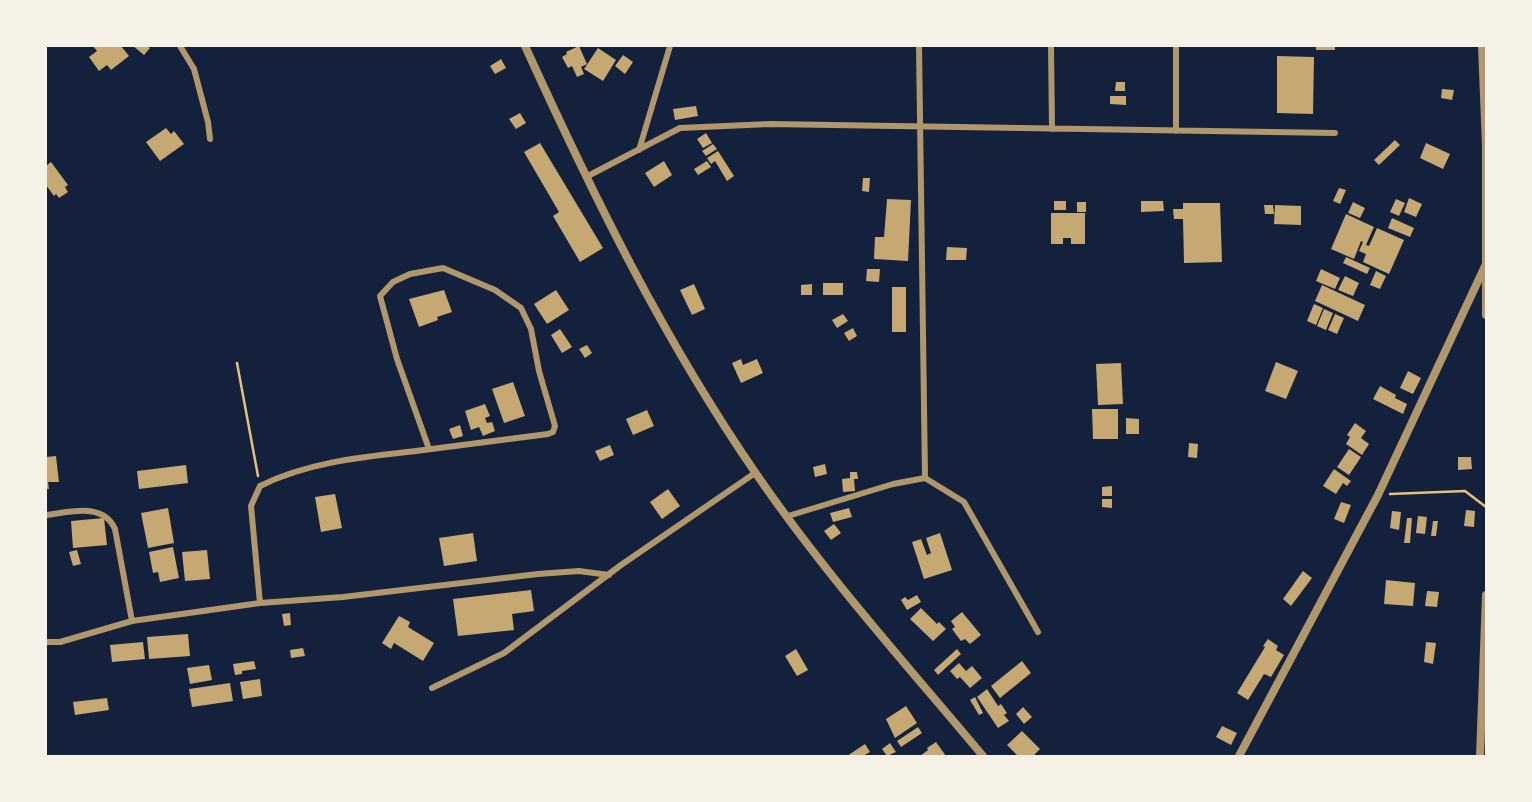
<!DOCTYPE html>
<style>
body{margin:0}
#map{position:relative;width:1532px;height:802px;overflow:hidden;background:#14213d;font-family:"Golos Text",sans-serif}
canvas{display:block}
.frame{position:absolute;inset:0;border:47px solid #f6f1e7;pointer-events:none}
</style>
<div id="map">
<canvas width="1532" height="802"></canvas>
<div class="frame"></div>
</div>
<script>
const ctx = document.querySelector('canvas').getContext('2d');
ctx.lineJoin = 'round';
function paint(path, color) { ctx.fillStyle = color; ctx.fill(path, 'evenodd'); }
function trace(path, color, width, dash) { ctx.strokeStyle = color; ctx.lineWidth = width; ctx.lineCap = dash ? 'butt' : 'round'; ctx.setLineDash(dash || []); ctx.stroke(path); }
paint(new Path2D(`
 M93 46H121L129 56 111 70 107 65 99 71 89 57 97 51Z
 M133 46H147L150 48 144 55Z
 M579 46 587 64 581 67 584 74 577 77 572 66 568 68 562 57 567 54 566 52Z
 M1316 46H1335V50H1316Z
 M598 48 616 60 603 81 584 69Z
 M623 55 633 62 625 74 615 66Z
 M1277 56 1314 57 1313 114 1277 113Z
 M501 59 506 68 495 74 490 66Z
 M1116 82H1125V91H1115Z
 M1442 89 1454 90 1452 100 1441 98Z
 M1110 96H1126V105L1110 104Z
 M696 106 698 116 675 120 673 109Z
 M520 113 526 123 516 129 509 119Z
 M166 128 171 134 174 131 184 144 160 161 146 142Z
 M706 133 712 143 703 148 697 139Z
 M1395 140 1400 145 1379 165 1374 160Z
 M540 143 603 248 580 262 553 216 559 212 524 152Z
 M1426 143 1450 154 1443 169 1420 158Z
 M713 144 717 149 706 156 702 151Z
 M718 151 734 176 727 181 715 161 711 164 707 158Z
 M664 161 672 175 654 187 645 173Z
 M707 161 711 167 698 175 694 169Z
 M51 162 68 185 65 187 68 192 59 198 56 194 54 196 46 185V166Z
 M863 178H870L869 192 862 191Z
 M1339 188 1346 190 1340 204 1333 201Z
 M1409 198 1422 204 1416 217 1404 212Z
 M887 199 911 200 908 261 874 259 875 237H884Z
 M1396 199 1405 203 1399 216 1390 212Z
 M1054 201H1066V210H1054Z
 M1141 201H1163L1164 211 1141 212Z
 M1077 202H1086V212H1077Z
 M1353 202 1365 208 1360 218 1348 213Z
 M1183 203H1220L1222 262 1184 263 1183 219H1174L1173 209H1183Z
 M1264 205H1273L1274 214H1265Z
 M1275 205 1301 206V225L1274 224Z
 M1051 213H1085V244H1071V238H1063V244H1051Z
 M1346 214 1374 227 1366 245 1369 246 1377 228 1404 240 1389 274 1363 262 1366 254 1359 251 1363 242 1361 241 1354 259 1331 249Z
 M1392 218 1414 228 1410 237 1388 228Z
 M947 247 967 248 966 260H946Z
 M1346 257 1370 268 1367 274 1343 263Z
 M867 269H880L879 282 866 281Z
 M1321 269 1340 278 1335 289 1316 281Z
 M1376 271 1386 276 1380 289 1370 285Z
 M1345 276 1359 283 1353 296 1338 290Z
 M823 283H843V295H823Z
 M694 284 705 309 692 315 680 290Z
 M812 284V295H801V285Z
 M1322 285 1365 305 1358 321 1315 301Z
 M892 287H906V332H892Z
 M444 290 452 312 437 317 438 320 419 327 409 299Z
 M556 290 569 310 547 324 534 304Z
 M1314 304 1323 308 1316 325 1307 321Z
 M1324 309 1333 313 1326 330 1317 326Z
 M843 314 848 321 837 328 832 320Z
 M1335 314 1344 318 1337 334 1328 330Z
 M853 328 857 336 849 341 844 333Z
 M560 329 572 347 562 353 551 335Z
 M587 345 592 353 585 358 579 349Z
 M741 359 743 365 757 359 763 373 741 383 732 363Z
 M1276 362 1298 371 1286 399 1265 391Z
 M1121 363 1123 404 1098 405 1096 364Z
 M1408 371 1421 378 1413 394 1400 388Z
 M513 382 525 416 504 423 492 389Z
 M1380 386 1396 395 1395 398 1407 404 1403 414 1373 399Z
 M485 404 490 416 485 418 487 423 492 422 495 431 483 436 479 427 471 430 465 411Z
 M1092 409H1118V439H1093Z
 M647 410 654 426 633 435 626 419Z
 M1126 418 1139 419V434H1126Z
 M1355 423 1366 431 1361 438 1369 444 1362 455 1346 444 1350 437 1347 435Z
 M460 425 463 436 453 439 449 429Z
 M1189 443 1198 444 1197 458 1188 457Z
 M610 445 614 455 600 461 595 451Z
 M1349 449 1361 457 1349 475 1337 467Z
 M56 456 59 482H48L49 489H46V457Z
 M1458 457H1471L1472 469 1458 470Z
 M825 464 827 474 815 477 813 467Z
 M186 465 188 483 139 489 137 471Z
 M1334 469 1351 481 1347 486 1343 483 1336 494 1323 486Z
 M850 472H857L858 479H854L855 491 843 492 842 479 850 478Z
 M1112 486V496H1102V487Z
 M668 489 680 506 662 519 650 502Z
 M335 494 342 528 321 532 315 497Z
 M1102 499H1112V508L1102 507Z
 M1341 502 1351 505 1344 523 1334 519Z
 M168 508 174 543 148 548 141 513Z
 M849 508 852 517 833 522 830 513Z
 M1466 510 1475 511 1474 527 1464 526Z
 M1392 511 1401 512 1399 530 1390 528Z
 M1418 516 1427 517 1425 534 1416 533Z
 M104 518 107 545 73 548 71 521Z
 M1407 518H1412L1410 543H1404Z
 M1433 521H1438L1436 536H1431Z
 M834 524 841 533 831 540 824 531Z
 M473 533 477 561 444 566 439 538Z
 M940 533 952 570 924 579 912 542 921 539 927 555 931 553 926 538Z
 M173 547 179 578 160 582 158 572 153 573 149 552Z
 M77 550 81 564 73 566 69 552Z
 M207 550 210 579 185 581 182 552Z
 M1303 571 1312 578 1291 606 1283 599Z
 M1386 580 1415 583 1413 606 1384 604Z
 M531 590 534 611 512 614 514 630 458 636 453 599Z
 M1427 591 1439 592 1437 607 1425 606Z
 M917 595 921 602 907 610 901 600 905 597 908 600Z
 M921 608 937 624 939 622 946 629 933 641 910 619Z
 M962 612 981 635 970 644 965 639 961 641 952 629 955 627 951 621Z
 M290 613 291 625 284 626 282 614Z
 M399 616 410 622 408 627 434 643 423 661 394 643 391 649 382 643Z
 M188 634 190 656 149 659 147 637Z
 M1268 639 1278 646 1276 650 1284 655 1271 677 1264 674 1248 700 1237 693 1265 647 1263 646Z
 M143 642 145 659 112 662 110 645Z
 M1426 642 1436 643 1433 664 1424 662Z
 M303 648 305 656 291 658 290 650Z
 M796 649 808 670 797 676 785 656Z
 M957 649 961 654 938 675 934 670Z
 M254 661 256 669 242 671V674L235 675 233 664Z
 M1022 661 1031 673 1000 698 991 686Z
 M959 663 966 671 972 666 982 678 970 688 960 677 957 679 950 671Z
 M209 665 212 680 190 684 187 668Z
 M260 679 262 696 243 699 240 682Z
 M230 683 233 701 192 707 189 689Z
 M987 689 998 706 1001 704 1007 713 1004 715 1009 721 998 728 977 697Z
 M975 697 983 713 979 715 970 700Z
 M107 698 109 710 75 715 73 702Z
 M906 706 917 723 895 738 886 719Z
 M1023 707 1032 717 1024 724 1016 714Z
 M1222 726 1237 733 1231 745 1216 737Z
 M918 727 922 733 901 747 897 741Z
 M1022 731 1040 749 1033 756H1018L1007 745Z
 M936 742 946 756H920L928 750 927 748Z
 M890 743 896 752 887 756 882 749Z
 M865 744 870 752 863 756H847Z`), '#c6a872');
trace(new Path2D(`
 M237 363 258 476
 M1390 494 1465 491 1486 507`), '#e5c07b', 2.5);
trace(new Path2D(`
 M180 46 194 69 208 122 210 139
 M919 46 925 478
 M1051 46 1052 129
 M1176 46V131
 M639 150 670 46
 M586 177 680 128 770 124 1335 133
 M46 515C70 512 103 502 115 529L132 621
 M788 516 893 484 925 478 964 502 1038 632
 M260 603 251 506 260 486C308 462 363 457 416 451 460 445 504 440 548 434L553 432 555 426 539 371 531 329 521 308 495 290 443 268 410 274 393 282 380 296 397 359 429 449
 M46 642H60L132 621 260 603 343 597 538 574 579 571 609 575
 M432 688 504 653 621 565 755 473`), '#b1986c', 6);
trace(new Path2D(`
 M525 46C593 195 663 339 757 475 825 574 906 664 983 756
 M1482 46 1486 146V315
 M1239 756 1378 495 1486 264
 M1480 756 1486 595`), '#b1986c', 8);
</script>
